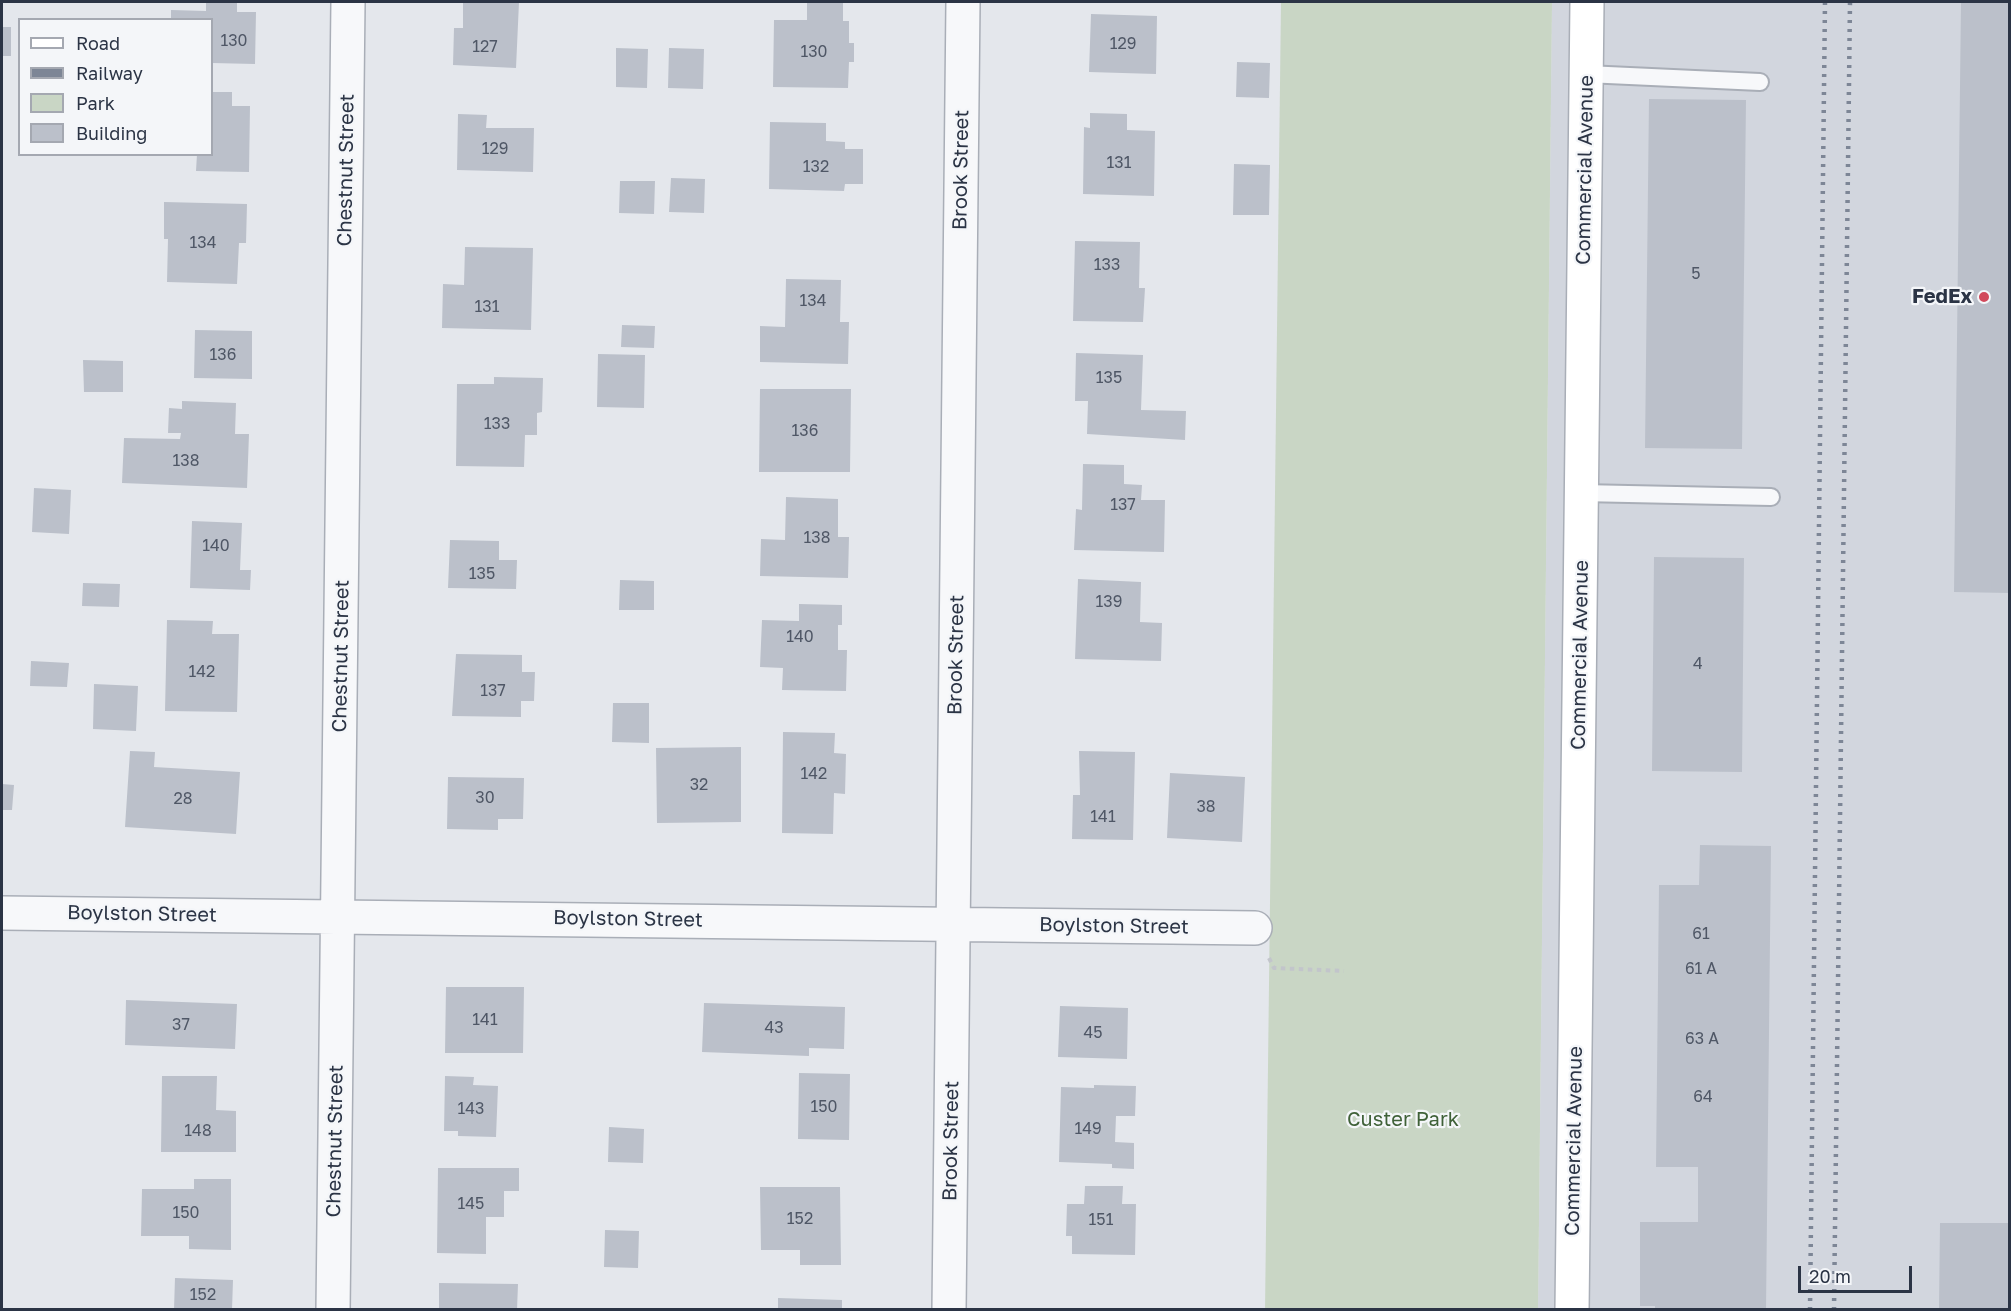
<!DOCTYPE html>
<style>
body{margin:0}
#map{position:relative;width:2011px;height:1311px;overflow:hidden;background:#e4e7ec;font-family:"Golos Text",sans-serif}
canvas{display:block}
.frame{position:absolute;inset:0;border:3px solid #2b3445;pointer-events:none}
.legend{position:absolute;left:18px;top:18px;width:195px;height:138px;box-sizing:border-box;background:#f4f6f9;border:2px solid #a4a8b1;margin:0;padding:8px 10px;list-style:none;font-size:18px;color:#2b3445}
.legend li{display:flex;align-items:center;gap:12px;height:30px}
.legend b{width:30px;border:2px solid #a4a8b1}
.scale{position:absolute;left:1798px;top:1266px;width:114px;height:27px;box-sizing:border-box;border:3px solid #2b3445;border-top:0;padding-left:8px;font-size:18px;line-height:21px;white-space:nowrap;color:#2b3445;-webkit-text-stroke:4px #f4f6f9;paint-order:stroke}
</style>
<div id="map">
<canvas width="2011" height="1311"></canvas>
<div class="frame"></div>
<ul class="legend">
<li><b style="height:8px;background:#fff"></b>Road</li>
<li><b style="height:8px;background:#7d8696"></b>Railway</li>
<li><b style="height:16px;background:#c9d6c5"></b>Park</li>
<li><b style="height:16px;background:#bbc0ca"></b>Building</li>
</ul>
<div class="scale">20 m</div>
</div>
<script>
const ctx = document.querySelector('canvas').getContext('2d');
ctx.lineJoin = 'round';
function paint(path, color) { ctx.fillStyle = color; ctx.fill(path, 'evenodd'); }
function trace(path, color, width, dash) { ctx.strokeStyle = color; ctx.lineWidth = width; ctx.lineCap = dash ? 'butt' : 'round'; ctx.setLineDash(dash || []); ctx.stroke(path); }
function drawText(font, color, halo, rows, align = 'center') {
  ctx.font = font + ' "Golos Text",sans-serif'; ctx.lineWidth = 4.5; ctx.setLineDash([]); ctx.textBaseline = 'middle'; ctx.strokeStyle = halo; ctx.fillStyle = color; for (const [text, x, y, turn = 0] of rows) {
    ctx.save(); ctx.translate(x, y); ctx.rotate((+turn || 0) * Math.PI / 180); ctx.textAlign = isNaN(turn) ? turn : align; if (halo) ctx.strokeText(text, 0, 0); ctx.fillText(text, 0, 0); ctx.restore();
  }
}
paint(new Path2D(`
 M1552 2H2009V1309L1538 1310Z`), '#d2d6de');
paint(new Path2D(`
 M1281 2H1552L1538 1309 1265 1310Z`), '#c9d6c5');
paint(new Path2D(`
 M206 2H237V12H256L255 64 212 63V20H171V10L206 11Z
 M463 2H519L516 68 453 65 454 28H463Z
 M1961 2H2010V593L1954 592Z
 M807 3H843V21H849V43H854V62H849L848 88 773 87 774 20H807Z
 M1091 14 1157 16 1156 74 1089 72Z
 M2 27H11V56H2Z
 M616 48 648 49 647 88 616 87Z
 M669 48 704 49 703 89 668 88Z
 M1237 62 1270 63 1269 98 1236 97Z
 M212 92H232V106H250L249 172 196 171 197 154H212Z
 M1649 99 1746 100 1742 449 1645 448Z
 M1090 113 1127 114V130L1155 131 1154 196 1083 194 1084 127 1090 128Z
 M458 114 487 115 486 128H534L533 172 457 170Z
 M770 122 826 123V141L845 142V149H863V184H845L844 191 769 189Z
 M1234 164 1270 165 1269 215H1233Z
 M671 178 705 179 704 213 669 212Z
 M620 181H655L654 214 619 213Z
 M164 202 247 204 246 243H239L237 284 167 282 168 239H164Z
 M1075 241 1140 242 1139 288H1145L1143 322 1073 321Z
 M465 247 533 248 531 330 442 328 443 284 464 285Z
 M786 279 841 280 840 322H849L848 364 760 362V326L785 327Z
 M622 325 655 326 654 348 621 347Z
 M195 330 252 331V379L194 378Z
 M1076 353 1143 355 1141 410 1186 411 1185 440 1087 434 1088 401H1075Z
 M598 354 645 355 644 408 597 407Z
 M83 360 123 361V392H84Z
 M494 377 543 378 542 412 537 413V435H525L524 467 456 466 457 384H494Z
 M760 389H851L850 472H759Z
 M182 401 236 403 235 434H249L247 488 122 483 124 438 180 439 181 433H168L169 408 182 409Z
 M1083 464 1124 465V484L1142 485 1141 500H1165L1164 552 1074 550 1076 509 1082 510Z
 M34 488 71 490 69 534 32 532Z
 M786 497 838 499V537H849L848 578 760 576 761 539 785 540Z
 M192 521 242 523 240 570H251L250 590 190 588Z
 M450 540 499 541V560H517L516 589 448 588Z
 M1654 557 1744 558 1742 772 1652 771Z
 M1078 579 1141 582 1140 622 1162 623 1161 661 1075 659Z
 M620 580 654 581V610H619Z
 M83 583 120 584 119 607 82 606Z
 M799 604 842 605V625H838V650H847L846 691 782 690 783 668 760 667 762 620 799 621Z
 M167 620 213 621 212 634H239L237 712 165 711Z
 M456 654 522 655V672H535L534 701H521V717L452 716Z
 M31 661 69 663 67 687 30 686Z
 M94 684 138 686 136 731 93 729Z
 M613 703H649V743L612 742Z
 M783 732 835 733 834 753 846 754 845 794 834 793 833 834 782 833Z
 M741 747V822L657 823 656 748Z
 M130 751 155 752 154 767 240 772 236 834 125 827Z
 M1079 751 1135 752 1133 840 1072 839 1073 795H1080Z
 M1170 773 1245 777 1242 842 1167 838Z
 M448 777 524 778 523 819H498V830L447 829Z
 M2 784 14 785 12 810H2Z
 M1700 845 1771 846 1766 1310H1655V1306H1640V1222H1698V1167H1656L1659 885H1699Z
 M446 987H524L523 1053H445Z
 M126 1000 237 1004 235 1049 125 1045Z
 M704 1003 845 1007 844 1049 809 1048V1056L702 1052Z
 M1060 1006 1128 1008 1127 1059 1058 1057Z
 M799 1073 850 1074 849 1140 798 1139Z
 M162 1076H217L216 1110 236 1111V1152H161Z
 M445 1076 474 1077 473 1085 498 1086 496 1137 458 1136V1131H444Z
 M1094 1085 1136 1086 1135 1116H1116L1115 1142 1134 1143V1169L1112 1168V1164L1059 1162 1061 1087 1094 1088Z
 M609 1127 644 1129 643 1163 608 1162Z
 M438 1168H519V1191H504V1217H486V1254L437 1253Z
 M194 1179H231V1250L189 1249V1236H141L142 1189H194Z
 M1085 1186H1123L1122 1204H1136L1135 1255 1072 1254V1236H1066L1067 1204H1084Z
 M760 1187H840L841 1265H800V1250H761Z
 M1940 1223H2010V1310H1939Z
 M605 1230 639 1231 638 1268 604 1267Z
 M175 1278 233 1280 232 1310H174Z
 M439 1283 518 1284 517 1310H439Z
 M778 1298 842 1300V1310H778Z`), '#bbc0ca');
const lane = new Path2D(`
 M1586 74 1760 82
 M1581 493 1771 497`);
const street = new Path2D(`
 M2 913 1255 928
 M333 1310 348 2
 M949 1310 963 2`);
const secondary = new Path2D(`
 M1572 1310 1587 2`);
trace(lane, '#a9aeb7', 20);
trace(street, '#a9aeb7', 36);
trace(secondary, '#a9aeb7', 36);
trace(new Path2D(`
 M1269 958 1274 968 1344 971`), '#c2c5cb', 4, [4.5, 4.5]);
trace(lane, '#f7f8fa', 16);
trace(street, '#f7f8fa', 33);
trace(secondary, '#fff', 33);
trace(new Path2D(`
 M1810 1310 1825 2
 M1834 1310 1850 2`), '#7d8696', 4.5, [3, 6]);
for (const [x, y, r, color] of [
 [1984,297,6,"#d1495b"]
]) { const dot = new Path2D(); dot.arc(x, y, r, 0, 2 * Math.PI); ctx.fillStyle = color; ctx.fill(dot); trace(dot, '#f4f6f9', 2); }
drawText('16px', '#4f5766', null, [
 ["130",234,41],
 ["129",1123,44],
 ["127",485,47],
 ["130",814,52],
 ["129",495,149],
 ["131",1119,163],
 ["132",816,167],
 ["134",203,243],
 ["133",1107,265],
 ["5",1696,274],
 ["134",813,301],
 ["131",487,307],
 ["136",223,355],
 ["135",1109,378],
 ["133",497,424],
 ["136",805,431],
 ["138",186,461],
 ["137",1123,505],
 ["138",817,538],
 ["140",216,546],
 ["135",482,574],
 ["139",1109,602],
 ["140",800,637],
 ["4",1698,664],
 ["142",202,672],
 ["137",493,691],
 ["142",814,774],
 ["32",699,785],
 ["30",485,798],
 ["28",183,799],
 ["38",1206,807],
 ["141",1103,817],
 ["61",1701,934],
 ["61 A",1701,969],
 ["141",485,1020],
 ["37",181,1025],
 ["43",774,1028],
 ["45",1093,1033],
 ["63 A",1702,1039],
 ["64",1703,1097],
 ["150",824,1107],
 ["143",471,1109],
 ["149",1088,1129],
 ["148",198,1131],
 ["145",471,1204],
 ["150",186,1213],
 ["152",800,1219],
 ["151",1101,1220],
 ["152",203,1295]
]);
drawText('20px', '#2b3445', '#f4f6f9', [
 ["Chestnut Street",346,170,-89],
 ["Brook Street",961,170,-89],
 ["Commercial Avenue",1585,170,-89],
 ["Brook Street",956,655,-89],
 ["Commercial Avenue",1580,655,-89],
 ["Chestnut Street",341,656,-89],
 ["Boylston Street",142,914,1],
 ["Boylston Street",628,919,1],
 ["Boylston Street",1114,926,1],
 ["Chestnut Street",335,1141,-89],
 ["Brook Street",951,1141,-89],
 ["Commercial Avenue",1574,1141,-89]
]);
drawText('bold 20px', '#2b3445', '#f4f6f9', [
 ["FedEx",1972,297]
], 'right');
drawText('20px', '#3f6138', '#f4f6f9', [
 ["Custer Park",1403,1120]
]);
</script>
